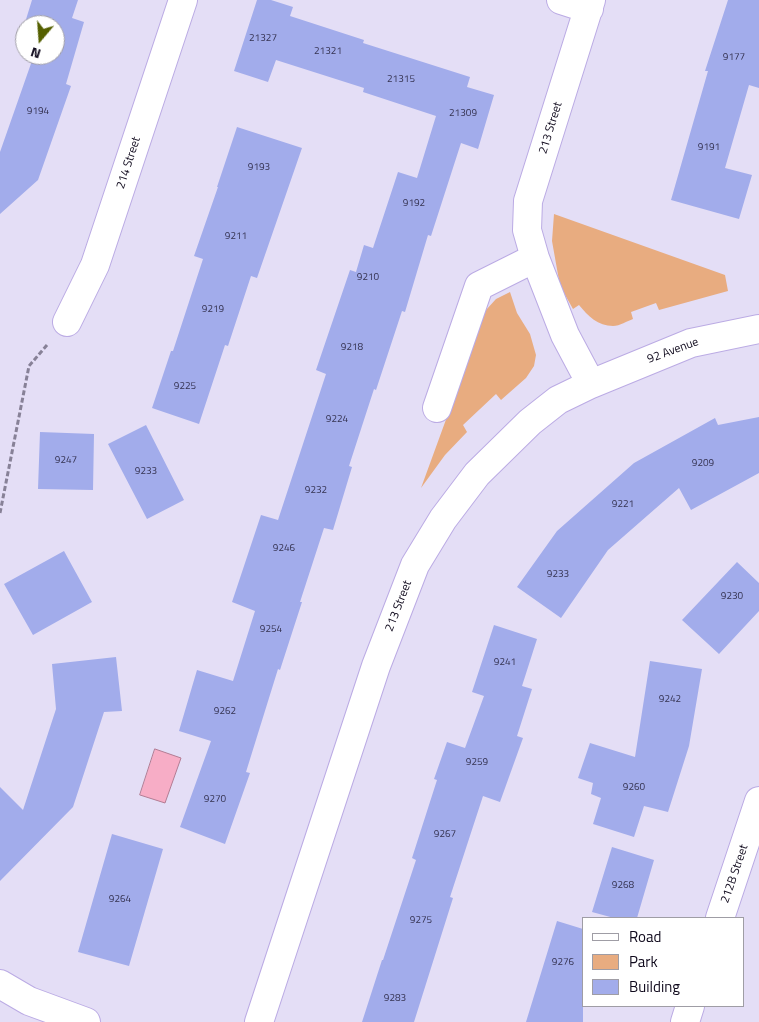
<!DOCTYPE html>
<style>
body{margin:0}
#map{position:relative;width:759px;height:1022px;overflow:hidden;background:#e4def6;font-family:"Titillium Web",sans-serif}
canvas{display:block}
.legend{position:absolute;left:582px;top:917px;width:162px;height:90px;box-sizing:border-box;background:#fff;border:1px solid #9f9da5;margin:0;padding:6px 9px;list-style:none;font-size:15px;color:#100a1d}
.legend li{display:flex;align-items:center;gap:10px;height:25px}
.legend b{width:25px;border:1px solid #9f9da5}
.north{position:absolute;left:15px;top:15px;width:50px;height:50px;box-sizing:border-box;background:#fff;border:1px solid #9f9da5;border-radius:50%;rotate:198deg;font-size:14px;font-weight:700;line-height:20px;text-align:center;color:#100a1d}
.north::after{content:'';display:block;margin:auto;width:18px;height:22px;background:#556000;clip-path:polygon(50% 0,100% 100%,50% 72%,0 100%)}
</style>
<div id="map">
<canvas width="759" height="1022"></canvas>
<ul class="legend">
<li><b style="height:6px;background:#fff"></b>Road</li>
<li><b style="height:14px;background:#e8ac80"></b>Park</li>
<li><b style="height:14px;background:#a2aceb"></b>Building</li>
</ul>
<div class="north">N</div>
</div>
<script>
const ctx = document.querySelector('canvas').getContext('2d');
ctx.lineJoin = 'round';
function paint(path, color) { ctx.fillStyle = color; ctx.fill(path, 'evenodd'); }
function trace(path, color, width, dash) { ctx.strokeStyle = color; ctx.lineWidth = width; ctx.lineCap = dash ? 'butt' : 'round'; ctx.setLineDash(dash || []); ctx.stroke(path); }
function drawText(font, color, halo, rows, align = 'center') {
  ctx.font = font + ' "Titillium Web",sans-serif'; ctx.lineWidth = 4.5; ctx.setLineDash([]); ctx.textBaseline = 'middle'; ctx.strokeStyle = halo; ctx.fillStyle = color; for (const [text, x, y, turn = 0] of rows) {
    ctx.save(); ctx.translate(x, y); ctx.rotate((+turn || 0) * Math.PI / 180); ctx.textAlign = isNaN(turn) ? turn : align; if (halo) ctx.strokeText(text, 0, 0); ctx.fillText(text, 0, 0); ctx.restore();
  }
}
paint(new Path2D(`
 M554 214 725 275 728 291 659 310 656 303 631 312 633 319C627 321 620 326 613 326 598 326 588 316 579 305L573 309 560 286 552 241Z
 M510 292 517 313 530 334 536 355 534 366 526 378 501 400 496 394 463 425 467 432 445 455 421 488 486 310 496 299Z`), '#e8ac80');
const water = new Path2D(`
 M155 749 181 758 165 803 140 795Z`);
paint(water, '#f7adc6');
trace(water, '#b27c93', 1);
paint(new Path2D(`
 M32 0H78L72 18 84 22 66 84 71 86 38 180 0 214V152L34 55H55V25H25V44L19 42Z
 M257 0H271L293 7 290 16 364 40 363 43 470 77 467 87 494 95 478 149 461 143 431 236 428 235 405 312 402 311 376 390 374 389 349 466 352 467 333 530 324 528 300 602H302L280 670 278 669 246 772 250 773 225 844 180 827 211 741 179 731 197 670 233 681 255 611 232 602 261 515 278 520 326 374 316 370 350 270 356 272 364 245 373 248 398 172 417 178 436 116 363 92 364 88 276 60 268 82 234 71Z
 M728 0H759V88L749 85 725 168 752 175 739 219 671 200 708 71H705Z
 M237 127 302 148 257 278 251 276 228 346 225 345 199 424 152 408 171 351H173L203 259 194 256 218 187H217Z
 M759 417V473L691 510 679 488 608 550 561 618 517 587 557 531 634 463 715 418 718 425Z
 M146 425 184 500 147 519 108 444Z
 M40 432 94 434 93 490 38 489Z
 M64 551 92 602 33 635 4 584Z
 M737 562 759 583V611L719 654 682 620Z
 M494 625 537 639 522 686 532 689 517 736 523 738 500 802 483 796 450 897 453 898 414 1022H362L382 960H383L416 860 412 858 437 780 434 779 447 742 465 748 484 696 472 692Z
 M116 657 122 711 104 712 73 807 0 881V787L23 810 56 709 52 664Z
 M650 661 702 669 689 746 668 812 644 806 634 837 593 824 601 798 591 794 593 783 578 778 590 743 635 757Z
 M112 834 163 849 129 966 78 952Z
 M612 847 654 860 637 918H614L592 912Z
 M557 921 583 929V1022H526Z`), '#a2aceb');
const minor = new Path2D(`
 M561 0 589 9
 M67 322 95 265 183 0
 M591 384 565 335 535 258 527 230 528 201 591 0
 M437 408 479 286 535 258
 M720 918 759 801
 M0 984 29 1001 86 1022
 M259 1022 376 666 415 565 443 519 477 474 530 422 558 400 591 384 691 343 759 329
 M685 1022 690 1006`);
trace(minor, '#bbabe4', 30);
trace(new Path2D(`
 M0 513 29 366 47 345`), '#878197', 3, [5, 2.5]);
trace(minor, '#fff', 28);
drawText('10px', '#343250', null, [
 ["21327",263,39],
 ["21321",328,52],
 ["9177",734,58],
 ["21315",401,80],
 ["9194",38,112],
 ["21309",463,114],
 ["9191",709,148],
 ["9193",259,168],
 ["9192",414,204],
 ["9211",236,237],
 ["9210",368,278],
 ["9219",213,310],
 ["9218",352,348],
 ["9225",185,387],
 ["9224",337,420],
 ["9247",66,461],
 ["9209",703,464],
 ["9233",146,472],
 ["9232",316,491],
 ["9221",623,505],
 ["9246",284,549],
 ["9233",558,575],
 ["9230",732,597],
 ["9254",271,630],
 ["9241",505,663],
 ["9242",670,700],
 ["9262",225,712],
 ["9259",477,763],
 ["9260",634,788],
 ["9270",215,800],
 ["9267",445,835],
 ["9268",623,886],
 ["9264",120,900],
 ["9275",421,921],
 ["9276",563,963],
 ["9283",395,999]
]);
drawText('12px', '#100a1d', '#fff', [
 ["213 Street",551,128,-73],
 ["214 Street",129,163,-72],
 ["92 Avenue",673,351,-20],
 ["213 Street",399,606,-69],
 ["212B Street",735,874,-71]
]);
</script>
